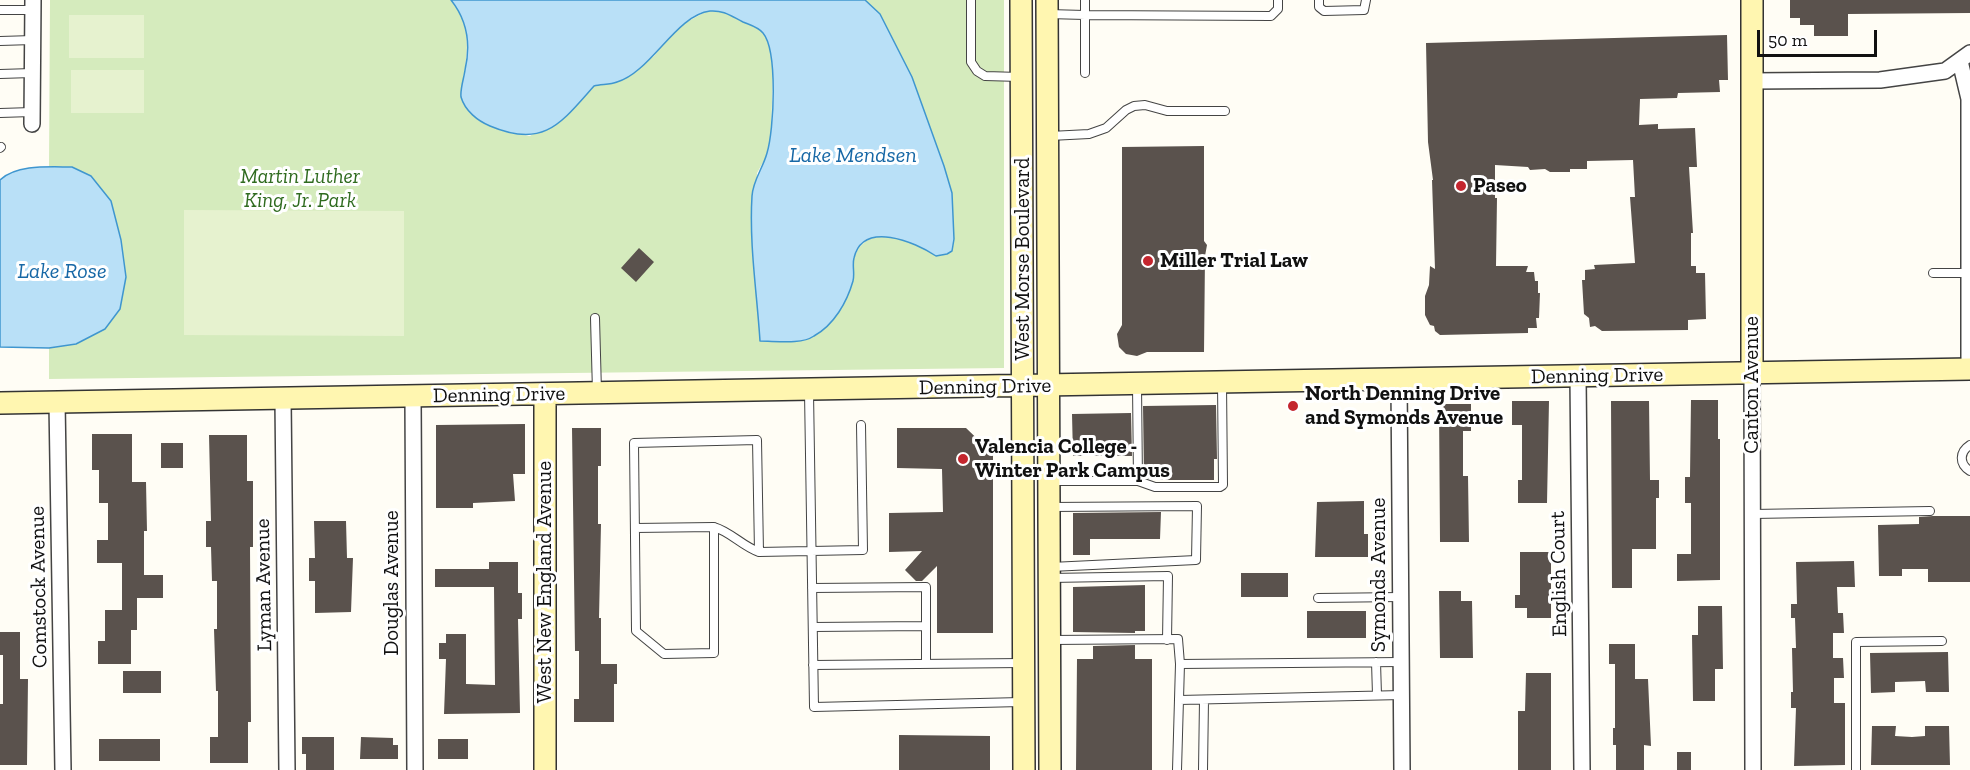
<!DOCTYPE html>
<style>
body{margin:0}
#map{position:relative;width:1970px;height:770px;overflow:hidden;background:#fffdf5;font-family:"Zilla Slab",serif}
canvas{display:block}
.scale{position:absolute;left:1757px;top:30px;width:120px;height:27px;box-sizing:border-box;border:3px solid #111;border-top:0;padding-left:8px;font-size:18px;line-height:21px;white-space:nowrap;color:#111;-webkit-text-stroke:4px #fff;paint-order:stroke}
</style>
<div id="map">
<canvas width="1970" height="770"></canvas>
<div class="scale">50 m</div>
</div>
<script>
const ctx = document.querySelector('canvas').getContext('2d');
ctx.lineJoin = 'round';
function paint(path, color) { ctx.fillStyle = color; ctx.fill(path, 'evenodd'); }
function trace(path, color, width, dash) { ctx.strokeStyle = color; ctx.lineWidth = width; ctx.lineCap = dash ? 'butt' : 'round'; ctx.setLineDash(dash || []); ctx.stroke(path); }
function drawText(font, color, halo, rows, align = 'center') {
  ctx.font = font + ' "Zilla Slab",serif'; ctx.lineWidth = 6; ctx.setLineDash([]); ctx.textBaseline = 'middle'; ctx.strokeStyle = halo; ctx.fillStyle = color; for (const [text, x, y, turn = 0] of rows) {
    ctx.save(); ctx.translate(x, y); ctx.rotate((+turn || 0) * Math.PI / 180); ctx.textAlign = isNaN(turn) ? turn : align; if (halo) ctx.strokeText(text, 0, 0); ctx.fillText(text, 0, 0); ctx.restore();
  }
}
paint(new Path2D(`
 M50 0H451C476 31 465 60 461 96 487 126 489 131 530 136L583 99 594 85 617 82 654 56 672 34 687 22 707 11H726L759 28 765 34 771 50 773 68 771 136 767 155 757 173 753 262 757 297 854 279C854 272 852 262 855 256 868 221 914 241 936 256L954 239 952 193 912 77 880 14 865 0H1004V368L49 379V348L76 344 72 167H49Z`), '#d5ebbd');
paint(new Path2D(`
 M69 15H144V58H69Z
 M71 70H144V113H71Z
 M184 210 404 211V336L184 335Z`), '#e6f2cf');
const water = new Path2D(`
 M451 0H865L880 14 912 77 944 166 952 193 954 239 952 251 947 254 936 256C915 242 863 220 854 258 852 265 855 274 853 281 847 302 834 325 814 336 801 345 776 341 760 341 757 293 749 244 752 196 753 180 763 168 767 153 774 130 778 51 763 33 758 27 750 25 743 22 731 16 724 10 710 11 676 15 651 72 617 82 610 85 601 84 594 86 561 123 544 149 490 126 478 121 465 111 461 97 460 89 464 78 465 70 471 44 467 20 451 0Z
 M72 167 91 176 111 201 121 240 126 277 120 309 105 329 76 344 49 348 0 347V180C17 164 50 167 72 167Z`);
paint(water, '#b9e0f7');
trace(water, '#3f96cf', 1.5);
paint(new Path2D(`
 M1790 0H1970V13L1848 14V36H1814V25H1800V18H1790Z
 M1727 35 1728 80H1719L1720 92 1678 93 1677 98 1640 99 1639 125 1658 124V129L1695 128 1697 167H1689L1693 233H1691V266H1696V273H1705L1706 319 1688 320V330L1602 331 1595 326 1590 327 1589 318 1584 314 1582 280H1585V270L1595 269 1594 265 1635 263 1630 197H1635L1633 160 1587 161V169H1570V172H1550L1545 169 1530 170 1528 167 1495 165V198H1497L1496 266H1528L1526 272H1534L1535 281H1538V293H1540L1539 318H1536L1537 328H1528V333L1440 335 1435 331 1434 326 1430 325 1425 315V296L1429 285 1430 266 1435 269 1432 180H1433L1428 142 1426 43Z
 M1204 146V241L1207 245 1205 256 1204 352H1147L1137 356 1126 354 1119 347 1117 334 1122 325V147Z
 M639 248 654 262 636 282 621 268Z
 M1691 400H1718V439H1720V580L1677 581V554H1691V503H1685V477H1690Z
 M1512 401H1549L1547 503H1518V480H1522V425H1512Z
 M1611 401H1649L1650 480H1659V498H1656V549H1632V588H1612Z
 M1439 404H1471V431H1463V476H1468L1469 542H1440Z
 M1216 405 1217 459H1214V480H1154L1144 477 1143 406Z
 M1131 413 1132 456H1073L1072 414Z
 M525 424V474H513L515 501 473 503V508H436V425Z
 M572 428H601V466H598V524H601L599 618H601V664H617V684H614V722H574V699H579V651H575Z
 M897 428H966L993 454V633H937V566L922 581H916L905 570 922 551 889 552V513L943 512 942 469 897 468Z
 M92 434H132V482H146L147 531H144V575H163V598H137V630H131V664H98V641H105V610H122V563H97V540H108V503H99V470H92Z
 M209 435H247V481H253V547H250L251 722H248V763H210V737H218V691H216L214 629H217V581H212L211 547H206V521H211Z
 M161 443H183V468H161Z
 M1364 501V534H1368V557H1315L1317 502Z
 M1161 512 1160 539H1090V555H1073V513Z
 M1933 516H1970V582H1928V569H1902V576H1879L1878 525 1919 524V517Z
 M314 521H346L347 558H353L351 612 315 613V581H309V558H315Z
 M1520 552H1551V618H1527V608H1515V595H1520Z
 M1854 561 1855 587H1837L1838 613H1843L1844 633H1833V658H1843L1844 678H1834V703H1845V765L1794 766 1796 708H1791V692H1793L1792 648H1796L1795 618H1791V604H1797L1796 562Z
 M489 562H518V593H522V619H518L520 713 444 714 446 659H439V643H446V634H466V684L495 685 494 587H435V569H489Z
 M1241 573H1288V597H1241Z
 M1145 585V631H1135V633L1073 632V587Z
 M1439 591H1461V601H1472L1473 658H1440Z
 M1698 606H1722L1723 669H1715V701H1693L1692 635H1698Z
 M1307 611H1366V638H1307Z
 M0 632H20V679H28L27 765H0V704H3V655H0Z
 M1609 644H1635V679H1648L1651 746 1644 745V770H1616V745H1613V728H1615V664H1609Z
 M1135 645V659H1152V770H1076L1077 659H1093V646Z
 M1948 652 1949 692H1926L1925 681 1895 682V692L1871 693 1870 653Z
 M123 671H161V693H123Z
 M1526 673H1551V770H1518V711H1525Z
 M1872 726H1896L1895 736 1912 737 1925 736V726H1949L1950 765H1871Z
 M899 735 990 736V770H899Z
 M302 737H334V770H306V754H302Z
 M361 737 393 738V745H398V759H360Z
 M99 739H160V761H99Z
 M438 739H468V759H438Z
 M1677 752H1691V770H1677Z`), '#5a524d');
const lane = new Path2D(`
 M971 0V62L977 71 985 76 1020 77
 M1319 0V7L1324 11 1364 10 1366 0
 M0 10H33
 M1048 14 1085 15V0
 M0 41 33 40
 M1085 73V15L1271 16 1278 9V0
 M0 74 32 73
 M0 113 32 112
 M1050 136 1089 134 1106 128 1126 110 1134 106 1145 105 1167 111H1225
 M0 148 1 147
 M1933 273H1968
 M595 318 597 392
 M1137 385 1138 481
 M809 392 814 707 1021 702
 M1970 445C1959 452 1959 464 1970 471
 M1050 481H1138L1155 487H1220L1223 485 1222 383
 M1049 507 1197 506 1196 560 1051 567
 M1753 514 1930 511
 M714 527V653L664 654 636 631 634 443 757 440 759 552 863 550 861 425
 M635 528 714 527C731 532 742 546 759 552
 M1050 578 1168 576 1167 640
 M812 588 926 587V664
 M1318 598 1401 597
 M813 627 926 626
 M1051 640 1178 639 1180 664 1177 770
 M1376 662 1377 695
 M1180 664 1401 662
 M813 665 1022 663
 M1179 700 1402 695
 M1203 770 1204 700
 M1856 770V642L1942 641`);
const street = new Path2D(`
 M1960 61 1969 99V369
 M1752 81 1880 80 1945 71 1970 53
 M32 124 33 0
 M1752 373 1753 770
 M1578 377 1582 770
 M1399 380 1402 770
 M413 397 415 770
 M283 399 287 770
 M57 402 63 770`);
const secondary = new Path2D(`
 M1021 0 1024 770
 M1047 0 1050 770
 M1752 0V373
 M545 395V770
 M0 403 1970 369`);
trace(lane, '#444', 10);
trace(street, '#444', 18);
trace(secondary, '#333', 24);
trace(lane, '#fff', 8);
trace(street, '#fff', 15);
trace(secondary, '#fff6b0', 21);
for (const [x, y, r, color] of [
 [1461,186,6,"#c4262e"],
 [1148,261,6,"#c4262e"],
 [1293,406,6,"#c4262e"],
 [963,459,6,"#c4262e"]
]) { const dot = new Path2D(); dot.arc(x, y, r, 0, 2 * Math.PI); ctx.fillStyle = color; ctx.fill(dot); trace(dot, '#fff', 2); }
drawText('italic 21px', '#2f6b1f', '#fff', [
 ["Martin Luther",300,177],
 ["King, Jr. Park",300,201]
]);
drawText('bold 21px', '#111', '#fff', [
 ["Paseo",1473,186],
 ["Miller Trial Law",1160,261],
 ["North Denning Drive",1305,394],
 ["and Symonds Avenue",1305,418],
 ["Valencia College -",975,447],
 ["Winter Park Campus",975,471]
], 'left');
drawText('21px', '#111', '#fff', [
 ["West Morse Boulevard",1023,259,-90],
 ["Denning Drive",1597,376,-1],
 ["Canton Avenue",1752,385,-90],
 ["Denning Drive",985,387,-1],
 ["Denning Drive",499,395,-1],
 ["English Court",1559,574,-91],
 ["Symonds Avenue",1379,575,-90],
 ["West New England Avenue",545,582,-90],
 ["Douglas Avenue",392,583,-90],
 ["Lyman Avenue",264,585,-91],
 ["Comstock Avenue",39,587,-91]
]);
drawText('italic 22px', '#1768a6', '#fff', [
 ["Lake Mendsen",853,156],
 ["Lake Rose",62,272]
]);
</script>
